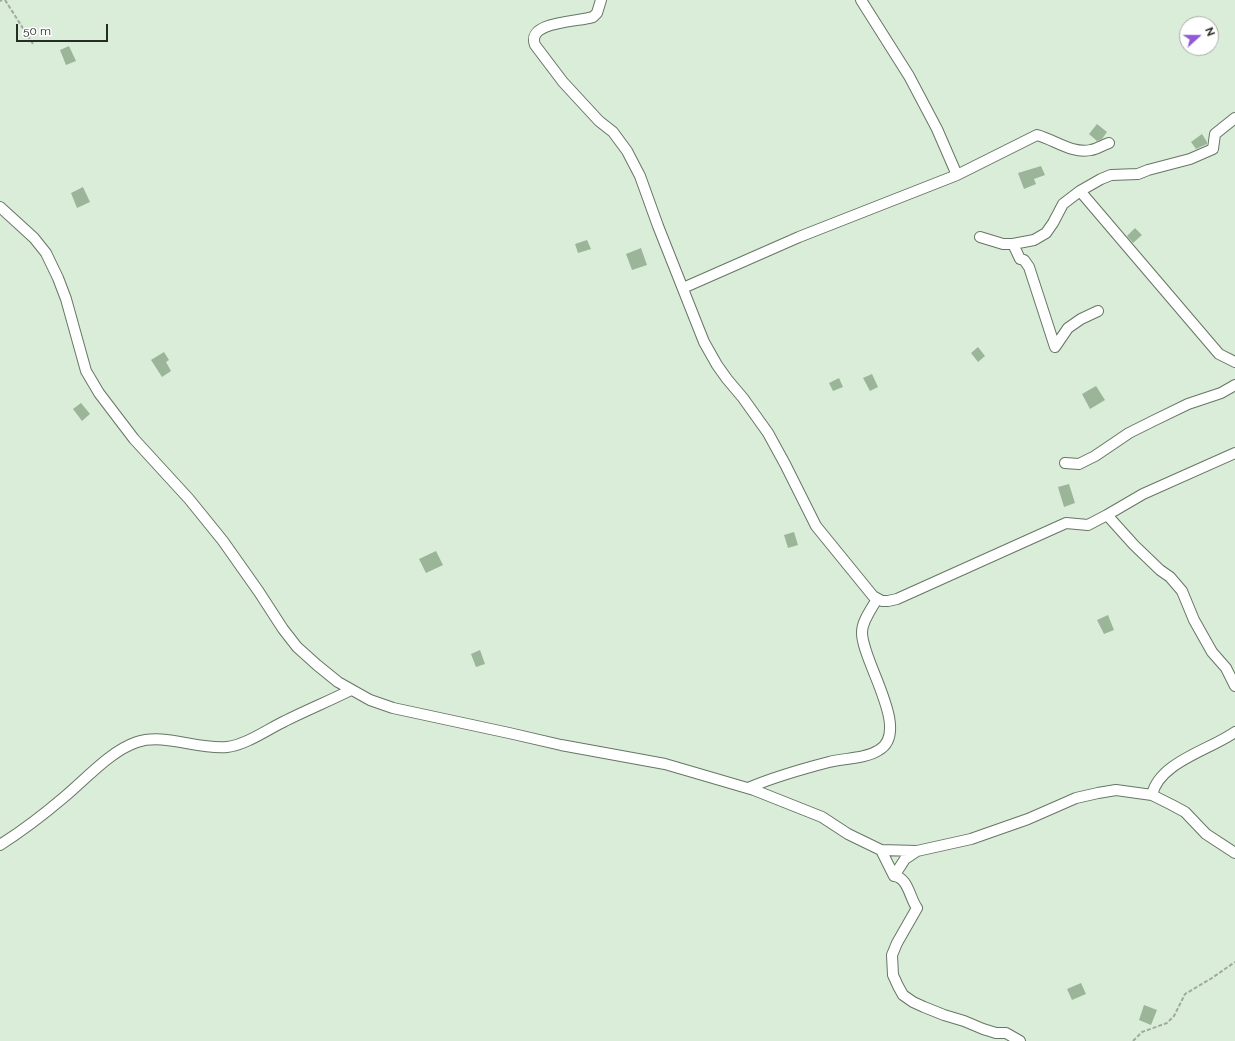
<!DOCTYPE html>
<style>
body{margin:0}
#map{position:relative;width:1235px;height:1041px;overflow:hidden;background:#daedd9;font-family:Raleway,sans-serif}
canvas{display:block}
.north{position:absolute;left:1179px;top:16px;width:40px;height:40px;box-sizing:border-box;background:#fff;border:1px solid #a8aba7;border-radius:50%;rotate:69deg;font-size:11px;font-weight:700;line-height:16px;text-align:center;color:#252c24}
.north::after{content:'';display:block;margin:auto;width:14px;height:18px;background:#925bd3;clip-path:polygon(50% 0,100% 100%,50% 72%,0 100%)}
.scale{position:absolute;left:16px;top:24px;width:92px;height:18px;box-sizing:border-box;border:2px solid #252c24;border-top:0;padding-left:5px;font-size:12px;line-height:14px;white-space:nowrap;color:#252c24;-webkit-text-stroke:3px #fff;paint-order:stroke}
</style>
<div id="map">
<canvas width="1235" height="1041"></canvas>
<div class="north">N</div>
<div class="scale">50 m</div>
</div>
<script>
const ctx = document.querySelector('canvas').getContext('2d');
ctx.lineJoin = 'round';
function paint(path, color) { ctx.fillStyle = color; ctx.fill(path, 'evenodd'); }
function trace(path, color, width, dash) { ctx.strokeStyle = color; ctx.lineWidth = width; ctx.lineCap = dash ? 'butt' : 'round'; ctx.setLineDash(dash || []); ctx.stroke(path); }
paint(new Path2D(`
 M69 46 76 61 66 65 60 50Z
 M1097 124 1107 132 1102 139 1097 141 1089 134Z
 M1202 134 1207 142V144L1196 149 1191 142Z
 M1041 166 1045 175 1034 179 1036 184 1024 189 1018 173Z
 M83 187 90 202 77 208 71 193Z
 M1135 228 1142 235 1133 243 1127 236Z
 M587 240 591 249 578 253 575 244Z
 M641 248 647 265 632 270 626 254Z
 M978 347 985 356 978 362 971 353Z
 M164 352 169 360 166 362 171 371 162 377 151 360Z
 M872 374 878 387 870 391 863 378Z
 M839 378 843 387 833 391 829 383Z
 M1096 386 1105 400 1090 409 1082 394Z
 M81 403 90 414 82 421 73 409Z
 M1069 484 1075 503 1064 507 1058 487Z
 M794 532 798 545 788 548 784 535Z
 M436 551 443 565 426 573 419 559Z
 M1108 615 1114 630 1104 634 1097 620Z
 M480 650 485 664 476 667 471 654Z
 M1081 983 1086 994 1072 1000 1067 989Z
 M1144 1005 1157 1010 1151 1025 1139 1020Z`), '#9bb599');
const street = new Path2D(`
 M601 0 597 13 593 17C579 22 526 21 535 45L563 82 599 121 613 132 627 151 640 176 658 226 704 342 717 365 727 379 743 398 768 433 785 464 816 526 873 596 882 601H888L897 599 1066 523 1088 525 1107 515 1143 494 1235 453
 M957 175 1037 135C1055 140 1072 154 1091 150 1097 149 1103 145 1109 143
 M1080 191 1219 354 1235 362
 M0 207 34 238 46 253 58 278 66 299 86 371 99 393 134 439 189 499 223 541 259 592 283 629 297 647 317 665 338 682 370 700 393 708 509 733 561 745 665 764 754 790 822 817 848 834 881 850 894 876C908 877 910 899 917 908L897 943 892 955 893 975 898 986 903 995 913 1002 924 1007 944 1015 964 1021 983 1029 996 1033H1006L1020 1041
 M980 237 1003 244H1013L1034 240 1046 233 1053 223 1063 204 1080 191 1101 179 1111 175 1138 174 1148 170 1190 159 1213 149 1215 134 1235 118
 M1013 244 1020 259 1024 260 1029 267 1055 347
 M683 288 799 237 957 175 937 129 909 76 861 0
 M1055 347 1068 328 1081 319 1098 311
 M1065 463 1079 464 1095 456 1129 433 1153 421 1188 404 1221 393 1235 385
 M1107 515 1134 545 1160 570 1170 577 1182 591 1194 620 1212 652 1226 668 1235 686
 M748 788C774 777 802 769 829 762 845 758 865 759 879 750 912 731 861 660 862 632 862 621 872 608 877 599
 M1152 795C1159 762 1210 750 1235 732
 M0 845C22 831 43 815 63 798 85 780 110 751 137 742 164 733 199 750 227 747 246 745 268 729 285 721 307 710 329 701 351 690
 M881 850 917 851 971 839 1028 819 1076 798 1098 793 1116 790 1152 795 1172 805 1185 812 1206 834 1235 853
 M894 876 905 859 917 851`);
trace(street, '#667664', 12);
trace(new Path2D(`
 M5 0 33 44
 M0 1 2 0
 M1133 1041 1142 1032 1167 1023 1174 1016 1185 994 1212 978 1235 962`), '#9dac9c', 2, [4, 2]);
trace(street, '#fff', 10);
</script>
